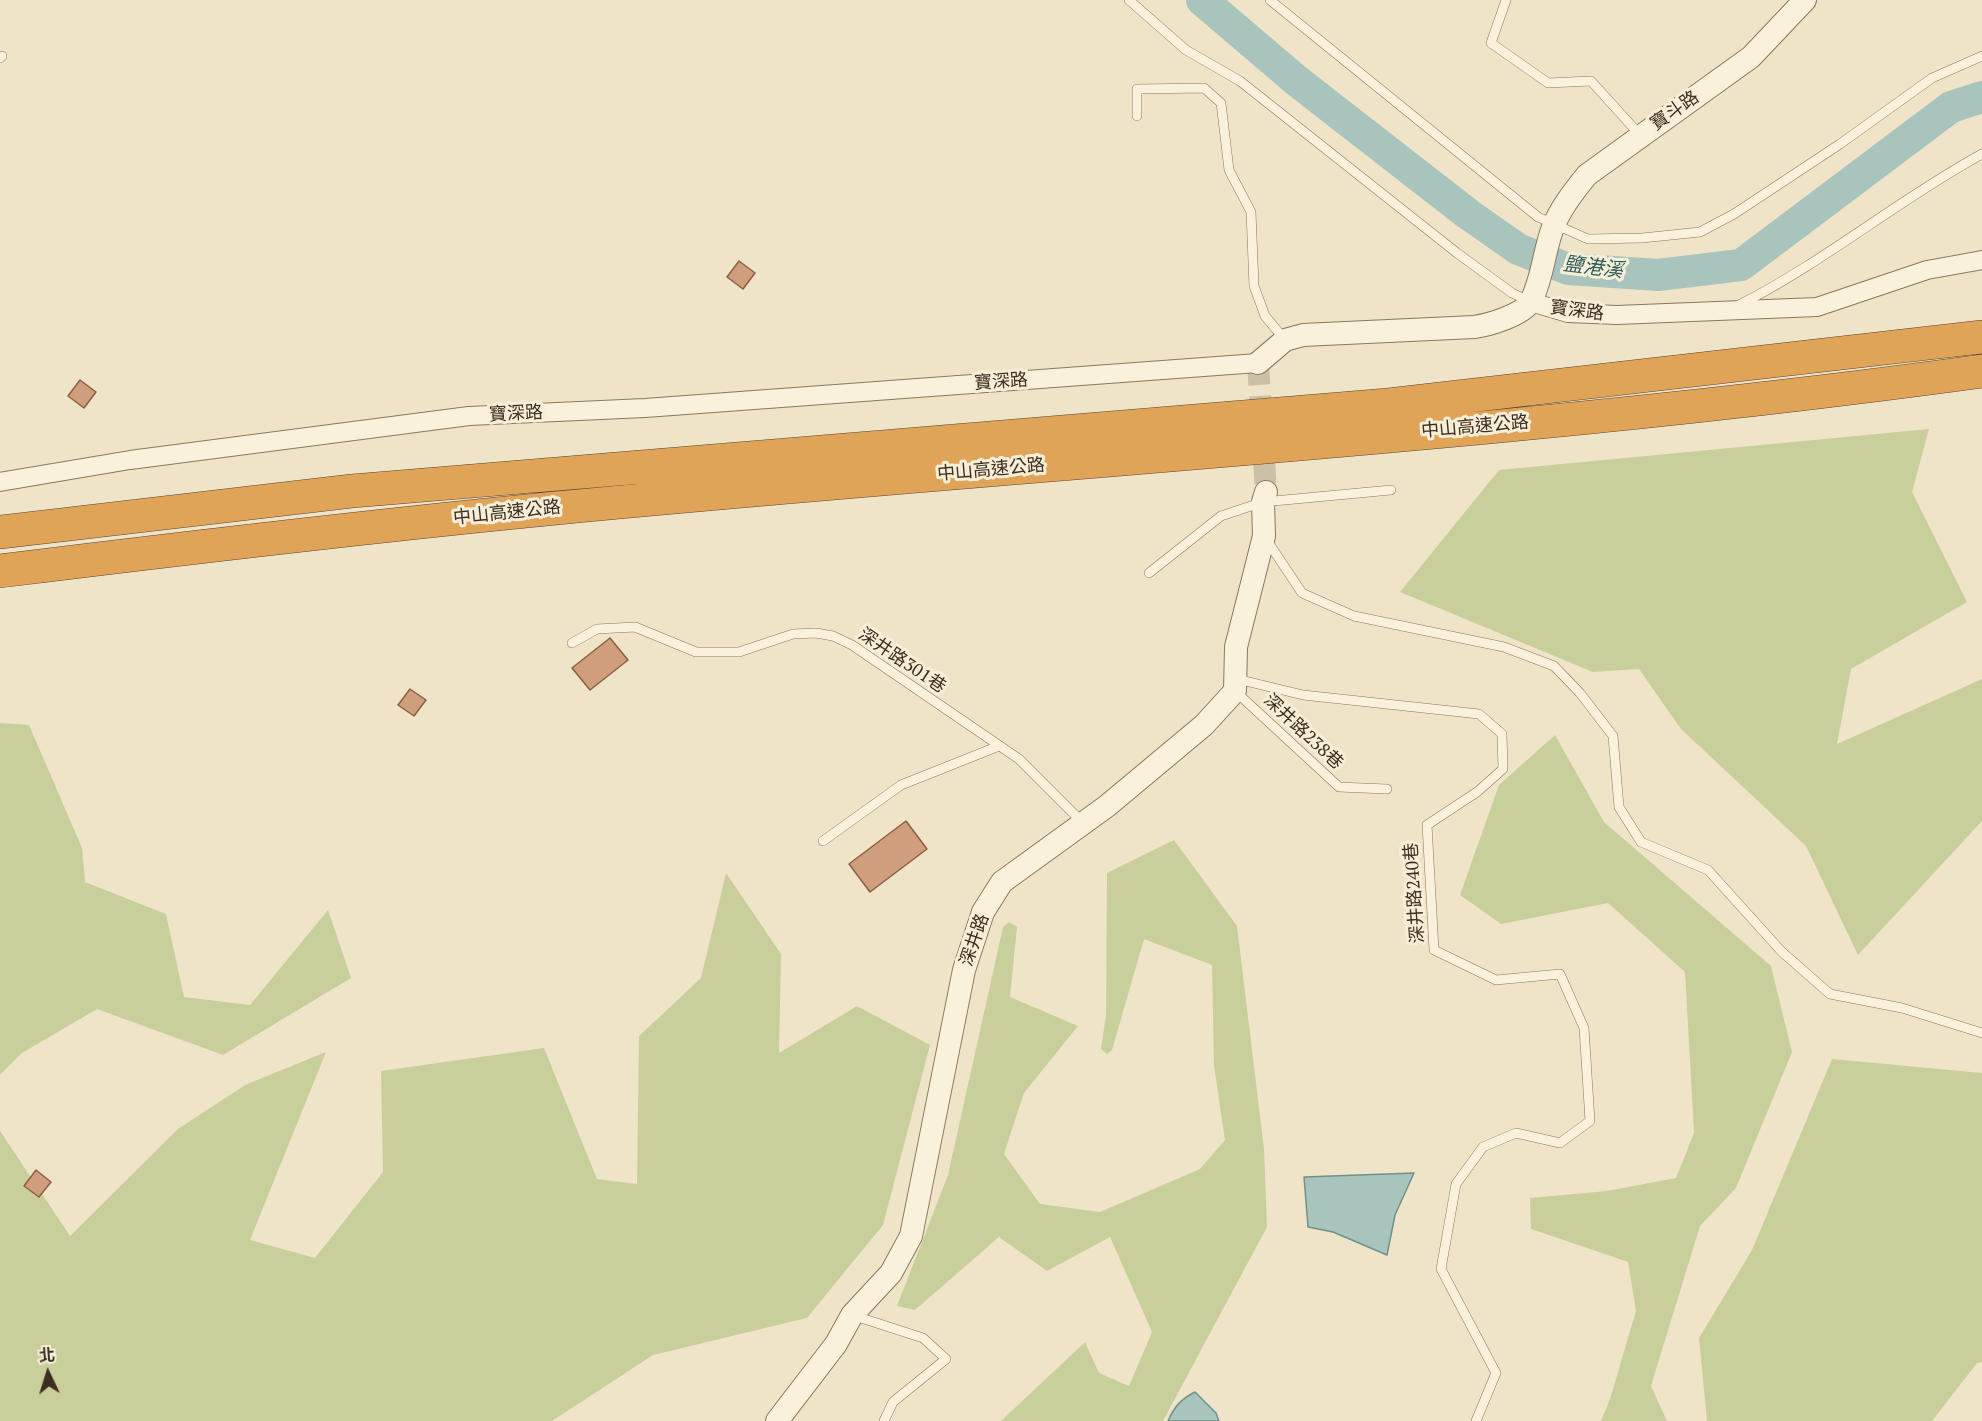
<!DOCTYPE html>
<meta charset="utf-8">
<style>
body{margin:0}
#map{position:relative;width:1982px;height:1421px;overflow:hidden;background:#f0e4c8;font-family:"PT Serif","Noto Sans TC",serif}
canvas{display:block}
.north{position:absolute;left:18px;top:1343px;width:60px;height:60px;-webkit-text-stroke:4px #f7eed8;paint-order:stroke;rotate:356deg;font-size:16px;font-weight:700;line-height:24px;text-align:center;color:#3d2e20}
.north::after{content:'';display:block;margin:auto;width:21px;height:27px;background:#3d2e20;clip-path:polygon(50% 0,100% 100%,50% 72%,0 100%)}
</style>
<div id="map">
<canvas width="1982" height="1421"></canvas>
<div class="north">北</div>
</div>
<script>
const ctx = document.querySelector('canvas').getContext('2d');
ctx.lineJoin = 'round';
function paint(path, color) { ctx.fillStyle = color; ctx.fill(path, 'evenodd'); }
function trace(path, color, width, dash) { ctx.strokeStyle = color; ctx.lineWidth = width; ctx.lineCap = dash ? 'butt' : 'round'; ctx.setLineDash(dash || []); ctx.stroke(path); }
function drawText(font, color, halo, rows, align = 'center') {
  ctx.font = font + ' "PT Serif","Noto Sans TC",serif'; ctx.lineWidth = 6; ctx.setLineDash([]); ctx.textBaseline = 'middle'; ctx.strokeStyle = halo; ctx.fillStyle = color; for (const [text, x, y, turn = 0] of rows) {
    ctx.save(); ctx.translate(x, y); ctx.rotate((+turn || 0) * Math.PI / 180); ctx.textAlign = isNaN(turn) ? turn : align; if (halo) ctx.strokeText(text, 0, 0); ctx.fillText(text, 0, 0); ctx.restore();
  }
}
paint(new Path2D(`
 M1929 429 1912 492 1967 602 1851 669 1837 744 1982 679V821L1858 955 1806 846 1681 729 1639 669 1593 672 1400 592 1499 470Z
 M0 723 29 725 82 848 85 882 166 914 184 997 250 1005 328 910 351 978 223 1055 97 1009 22 1053 0 1075Z
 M1555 735 1604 822 1771 966 1792 1052 1736 1188 1700 1226 1651 1386 1667 1421H1601L1610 1399 1636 1311 1628 1262 1531 1229 1530 1198 1607 1191 1676 1178 1694 1133 1685 972 1608 903 1501 924 1460 895 1499 785Z
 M1174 840 1237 926 1264 1149 1267 1227 1163 1421H1001L1085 1342 1099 1373 1129 1386 1152 1332 1110 1237 1047 1271 999 1237 915 1310 897 1306 948 1175 1003 927 1009 922 1017 927 1010 997 1078 1026 1024 1093 1004 1154 1040 1204 1100 1212 1200 1169 1225 1140 1214 1066 1212 965 1144 939 1112 1050 1107 1054 1101 1049 1106 1015 1107 873Z
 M726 873 781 954 779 1053 857 1006 930 1045 883 1225 807 1318 653 1355 552 1421H0V1131L70 1236 178 1129 245 1085 326 1052 250 1240 315 1258 383 1172 381 1071 544 1048 597 1179 637 1184 639 1036 701 978Z
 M1832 1059 1982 1073V1362L1977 1363 1932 1421H1707L1699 1338 1752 1250Z`), '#c9cf9b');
const water = new Path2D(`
 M1414 1173 1395 1215 1387 1255 1333 1232 1308 1227 1304 1177Z
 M1195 1392 1216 1413 1219 1421H1168C1174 1407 1181 1399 1195 1392Z`);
paint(water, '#a9c4bc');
trace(water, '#6f938a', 1.5);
trace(new Path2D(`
 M1202 0 1297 81 1468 214 1518 249 1568 269 1658 275 1741 265 1951 107 1982 97`), '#a9c4bc', 32);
const building = new Path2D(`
 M739 261 755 273 743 289 727 277Z
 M80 380 96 392 84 408 68 396Z
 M610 638 628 660 590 690 572 668Z
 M410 689 426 700 414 716 398 705Z
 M906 821 927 849 870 892 849 864Z
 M36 1170 51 1182 39 1197 24 1186Z`);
paint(building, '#cf9f7d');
trace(building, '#8d5f41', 1.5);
trace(new Path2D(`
 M1258 363 1266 492`), '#ccc0a6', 22, [22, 11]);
const service = new Path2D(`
 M1129 0 1186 50 1240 81 1457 253 1512 293 1529 301
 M1270 0 1538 217 1588 239 1642 238 1700 232 1734 214 1840 144 1932 78 1982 56
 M1506 0 1491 43 1548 83 1591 81 1640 135
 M0 58 2 56
 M1137 116V89L1204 88 1221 103 1229 170 1251 212 1254 286 1265 316 1285 340
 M1739 305C1824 262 1898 200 1982 154
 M1266 539 1302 593 1354 616 1504 647 1554 666 1580 693 1613 736 1619 807 1641 842 1708 870 1782 952 1830 994 1902 1008 1982 1033
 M1149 573 1221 516 1263 502 1391 490
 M572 643 597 629 635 627 696 652H739L793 634 816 633 833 636 852 645 1019 759 1083 823
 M1237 679 1303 695 1479 714 1502 734 1503 769 1477 792 1427 825 1434 950 1496 980 1560 974 1584 1028 1590 1121 1560 1143 1516 1133 1483 1147 1456 1184 1441 1269 1496 1373 1476 1421
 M1235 691 1339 787 1387 789
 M823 841 901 785 999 746
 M852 1315 923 1338 946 1359 893 1402 884 1421`);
const minor = new Path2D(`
 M1531 302 1568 313 1617 315 1817 307 1927 270 1982 260
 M0 482 130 460 469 416 645 408 1258 363`);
const tertiary = new Path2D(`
 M1258 363 1285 340 1303 335 1474 327C1489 325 1523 315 1531 301 1542 280 1544 252 1552 230 1559 210 1574 191 1587 175L1751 57 1805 0
 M777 1421 836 1344 852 1315 891 1273 911 1236 964 970 983 912 1002 882 1107 806 1204 725 1235 691 1236 647 1264 536 1263 502 1266 492`);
const motorway = new Path2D(`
 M0 532 352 491 1388 405 1982 337
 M0 571C186 548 371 526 557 508 1032 462 1509 436 1982 371`);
trace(service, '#8d765c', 10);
trace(minor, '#8d765c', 20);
trace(tertiary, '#8d765c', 24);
trace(motorway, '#5b4430', 34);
trace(service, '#faf1dc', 9);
trace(minor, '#faf1dc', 18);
trace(tertiary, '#faf1dc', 22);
trace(motorway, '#e0a458', 33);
drawText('18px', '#3d2e20', '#f7eed8', [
 ["寶斗路",1675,111,-35],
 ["寶深路",1577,311,7],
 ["寶深路",1001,382,-4],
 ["寶深路",516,414,-3],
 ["中山高速公路",1475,427,-5],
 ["中山高速公路",991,470,-5],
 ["中山高速公路",507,513,-6],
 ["深井路301巷",902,661,34],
 ["深井路238巷",1303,732,43],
 ["深井路240巷",1415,893,-94],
 ["深井路",975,940,-71]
]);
drawText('italic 20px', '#2f5d5a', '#f7eed8', [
 ["鹽港溪",1593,268,7]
]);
</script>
